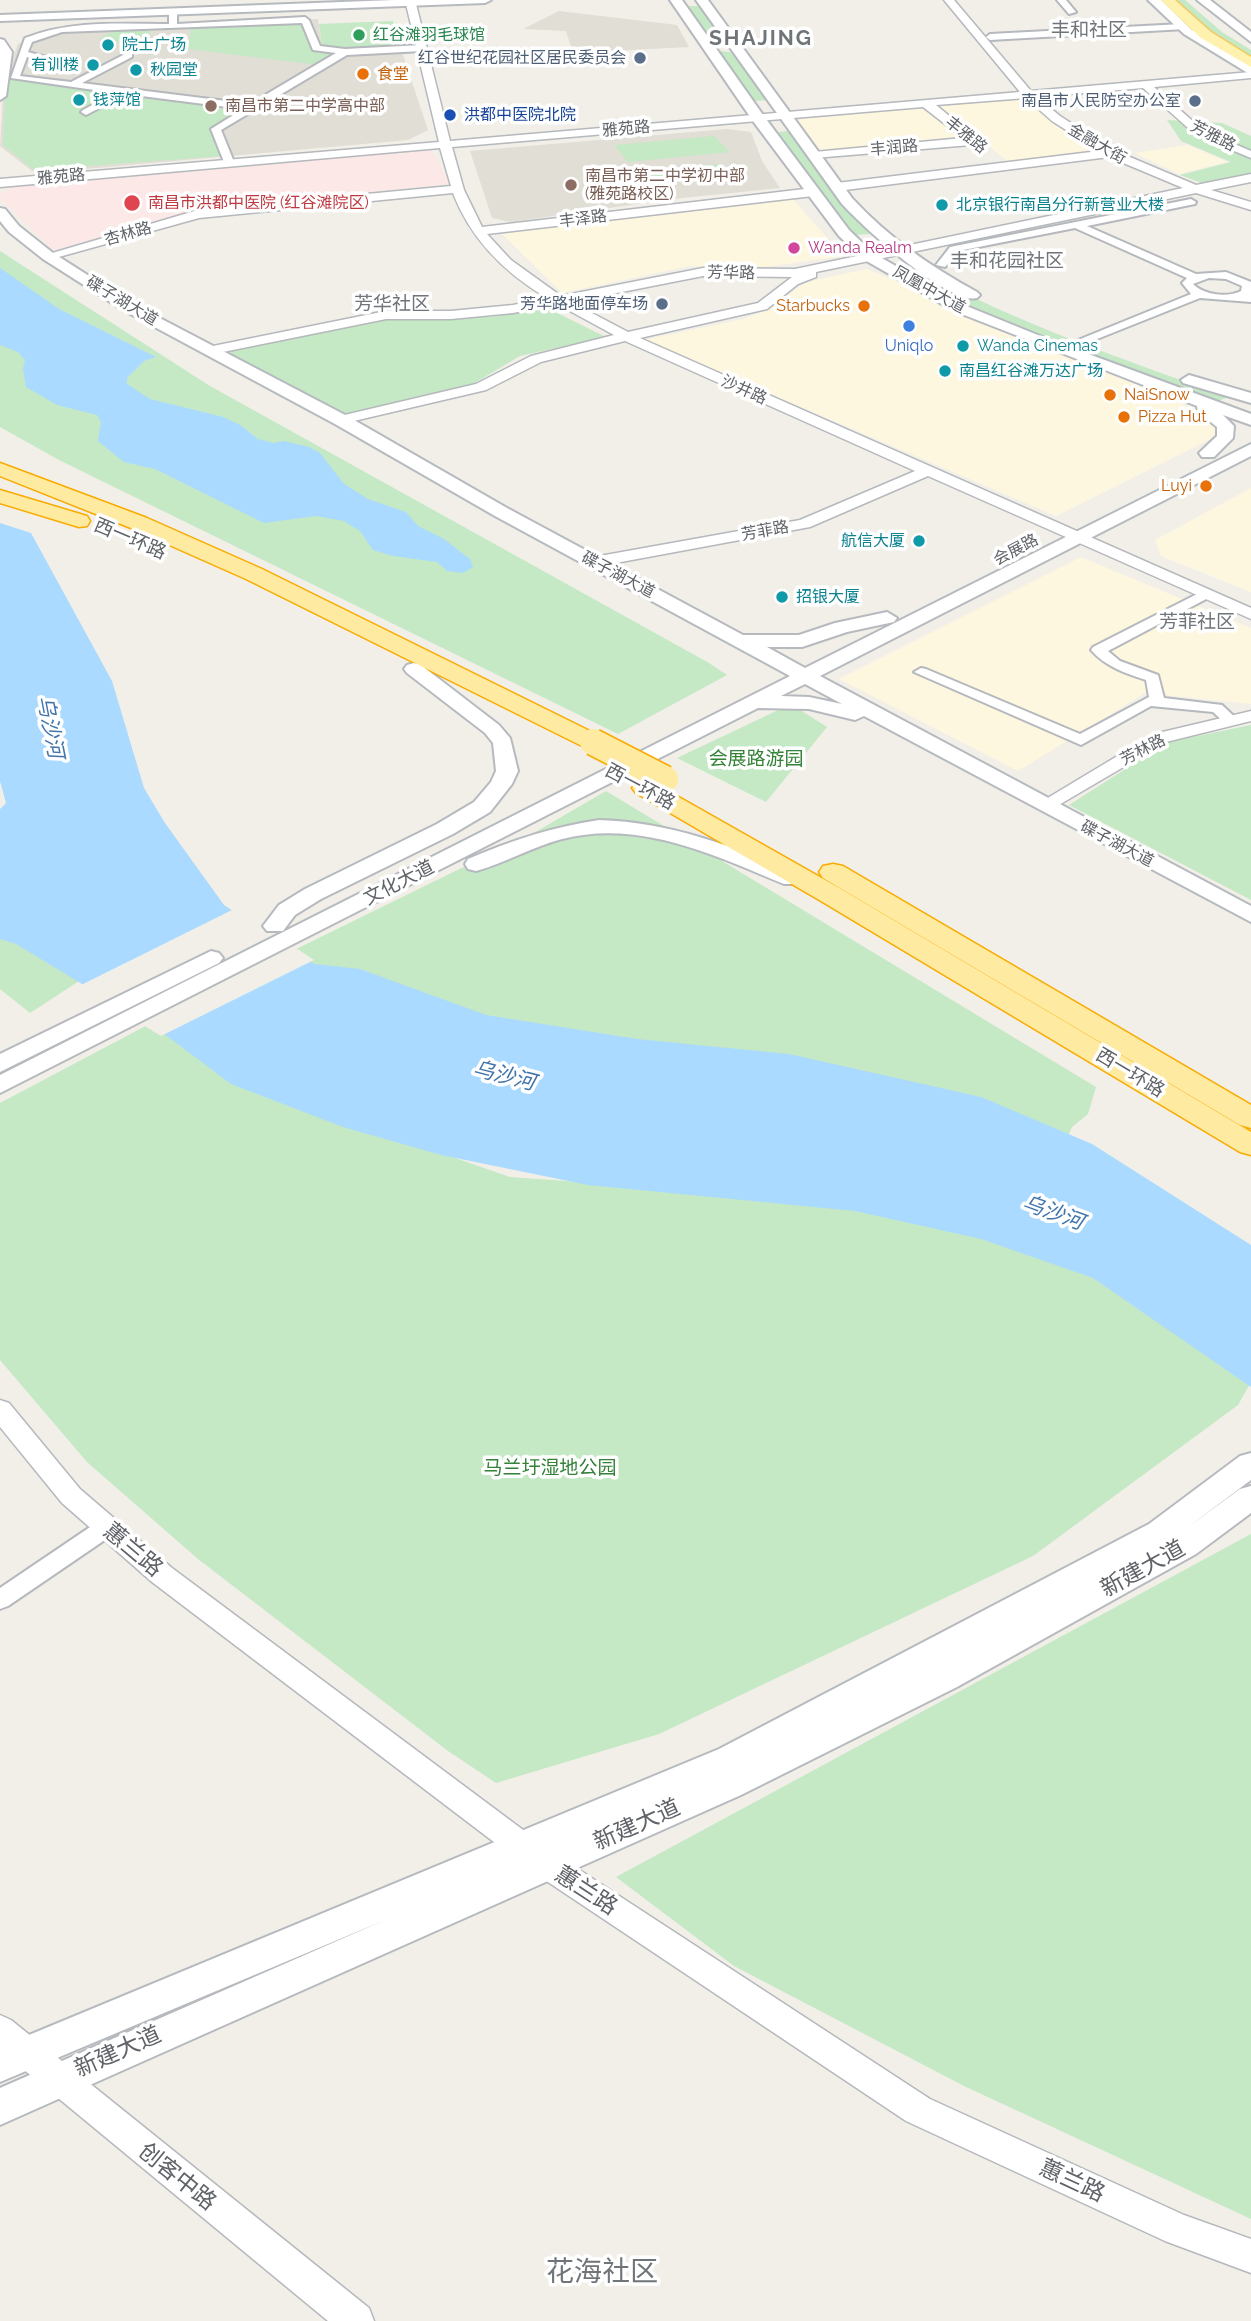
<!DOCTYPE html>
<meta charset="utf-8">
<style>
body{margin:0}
canvas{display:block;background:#f1efe8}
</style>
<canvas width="1251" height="2321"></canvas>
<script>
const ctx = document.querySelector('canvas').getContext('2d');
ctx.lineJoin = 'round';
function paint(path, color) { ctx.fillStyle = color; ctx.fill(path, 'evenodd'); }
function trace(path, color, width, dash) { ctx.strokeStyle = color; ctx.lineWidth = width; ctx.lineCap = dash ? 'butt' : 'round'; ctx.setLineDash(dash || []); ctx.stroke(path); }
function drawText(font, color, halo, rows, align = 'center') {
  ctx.font = font + ' Raleway,"Noto Sans SC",sans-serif'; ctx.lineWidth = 7; ctx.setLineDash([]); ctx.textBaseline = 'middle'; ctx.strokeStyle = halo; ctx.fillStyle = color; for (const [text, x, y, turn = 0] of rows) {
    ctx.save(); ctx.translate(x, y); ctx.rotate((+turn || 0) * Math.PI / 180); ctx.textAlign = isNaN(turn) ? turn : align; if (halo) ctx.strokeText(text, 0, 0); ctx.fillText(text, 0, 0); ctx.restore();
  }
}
paint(new Path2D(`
 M1025 97 1055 125 1098 151 1009 162 936 106Z
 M922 107 963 140 820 153 795 122 808 116Z
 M1188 145 1227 162 1179 174 1134 153Z
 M793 199 843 256 765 267 690 266 562 293 500 232Z
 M867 269 1235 427 1056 516 644 340 743 319 767 310 806 282Z
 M1251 488V592L1161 556 1155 540Z
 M1081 557 1251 628V704L1145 693 1018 771 839 679Z`), '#fef7e0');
paint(new Path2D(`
 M559 11 677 25 689 47 573 53 566 31 523 29Z
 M318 19 322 47 401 49 428 130 408 140 63 171H32L0 146 4 81 18 44 41 33 70 28Z
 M727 129 751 132 762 161 780 188 673 199 511 222 492 218 470 151Z`), '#e1ded6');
paint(new Path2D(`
 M432 150 450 184 210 208 53 250 0 198V194L20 184Z`), '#fce8e6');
paint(new Path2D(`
 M1172 0H1185L1222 32 1251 50V59L1198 24Z
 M686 6H702L729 44 719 47 713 45Z
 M301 21 313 49 336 53 318 65 188 49 191 27Z
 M393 21 401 49 351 50 322 47 319 24Z
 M130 27 150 29 148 45 98 39 120 28Z
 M721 51 735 53 770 100 753 101 719 53Z
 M8 78 247 108 214 127 222 156 34 170 3 145 5 94Z
 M1167 120 1222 123 1251 136V175L1207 185 1180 175 1231 162 1181 141Z
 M786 131H791L871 232 870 234 853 235 837 219 775 133Z
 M714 136 730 152 628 162 614 145Z
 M720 164 732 175 661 182 650 171Z
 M0 251 210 386 709 663 727 675 618 734 59 460 0 427Z
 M922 271C1020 325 1124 359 1228 397L1213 403 962 306 906 275Z
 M547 308 606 337 520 356 471 385 347 415 225 352 387 318 490 317Z
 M791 704 827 727 766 802 677 758Z
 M1251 725V900L1069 805 1168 742Z
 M606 791 1096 1087 1088 1114 1072 1127 1065 1143 611 1053 282 956 539 830Z
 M0 885 96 970 30 1013 0 989Z
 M155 1021 305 1106 510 1177 860 1202 1027 1239 1251 1365V1382L1238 1405 1033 1556 659 1734 496 1783 448 1751 198 1559 87 1462 0 1360V1103Z
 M1251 1534V2219L964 2086 734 1966 616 1877Z`), '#c5e8c5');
paint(new Path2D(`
 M0 268 59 309 156 357 144 361 127 378V384L150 399 223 417 240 425 258 439 273 443 284 441 309 447 320 453 344 484 368 499 406 512 418 526 444 539 462 553 470 559 473 567 463 573 447 571 437 562 393 556 373 550 360 531 344 521 316 516 264 523 155 469 124 462 98 441 101 422 97 415 57 405 26 387 23 369 25 360 18 352 0 345Z
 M0 523 31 533 112 681 144 788 165 823 224 905 314 964 360 969 486 1015 637 1039 789 1054 981 1097 1092 1144 1251 1245V1387L1093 1278 981 1239 855 1211 588 1185 441 1155 343 1127 231 1084 163 1033 16 944 0 939V809L6 803 0 781Z`), '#aadaff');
paint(new Path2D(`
 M236 908 314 960 161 1036 79 986Z`), '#f1efe8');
const minor = new Path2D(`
 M1057 0H1066L1076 12 1069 14Z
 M173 9 177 12V24L305 17 309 20 320 46 345 49 422 45 426 48 422 51 347 55 221 130 234 162 229 165 224 162 211 129 243 109 126 94 86 115 81 112 83 110 115 93 11 78 25 38C72 20 119 24 169 24V12ZM302 23 313 50 336 53 250 104 82 83 132 57V53L129 52 71 82 20 76 27 57 42 60 46 57 28 52 32 42 62 32Z
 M1182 24 1185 29 990 40 986 37 990 34Z
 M1191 199 1196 202 1195 204 1087 226 1196 274 1226 272 1251 282V302L1200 298 1082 345 1078 344V340L1191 294 1182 283 1187 278 1075 228 958 251 945 267 936 265 950 247ZM1209 278 1226 279 1242 286 1241 291C1227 298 1204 295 1193 284Z
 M1205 590 1212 594 1210 597 1108 651 1120 661 1158 675 1164 698 1222 705 1239 721 1236 724H1226L1213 712 1151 706 1081 745 914 672 921 668 926 669 1080 734 1149 697 1146 680C1125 673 1106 667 1091 650L1093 647Z
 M107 1519 115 1521 118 1527 115 1533 8 1606 0 1609V1588L99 1521Z`);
const tertiary = new Path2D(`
 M405 0H415L450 141 1020 92 944 0H954L1031 91 1251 72V78L1154 87 1204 131 1251 151V158L1196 135 1143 88 1037 97 1060 116 1111 149 1196 185 1251 174V182L1211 190 1251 202V210L1196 193 816 272V277L798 284 767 309 640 338 1251 608V619L928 476 810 527 594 567 588 565 586 562 588 559 594 557 800 520 915 471 625 341 541 362 486 390 341 424 334 420 336 417 476 384 531 356 614 335 557 304 513 313 451 319H386L208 355 201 351 208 347 386 311H451L513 305 547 298C505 273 471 240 453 193L199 218 48 260 42 256 198 210 451 186 440 148 0 187V179L439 142ZM1026 98 1052 121 1099 151 837 183 831 187 837 191 1109 157 1183 188 795 269 703 268 561 296 511 260 487 234 813 196 819 192 813 188 482 227 464 190 452 147 923 107 963 138 814 152 808 155 814 158 971 145 978 148 984 145 982 143 936 105ZM703 276 792 277 758 303 628 332 571 302Z
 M1251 711V721L1166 742 1052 809 1045 811 1036 805 1154 734Z
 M0 1400 9 1403 80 1489 172 1568 558 1856 930 2099 1184 2215 1251 2239V2273L1165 2241 906 2121 536 1874 152 1582 62 1503 0 1427Z
 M0 2015 11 2020 369 2308 374 2321H328L0 2050Z`);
const secondary = new Path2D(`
 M394 0H491L485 3 0 21V15Z
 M670 0H682L763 115 849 230 873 253 964 305 1045 338 1251 414V425L1223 415 1234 426 1233 438 1214 457H1202L1199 453 1217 436V427L1198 412 1197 406 954 311 863 259 839 236 753 121Z
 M696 0H708L852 198C889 238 930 266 977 292L980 295 977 298C948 305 862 226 842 204Z
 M1148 0H1161L1192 30 1251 66V75L1184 34Z
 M1197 0H1210L1251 32V42Z
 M0 39 4 40 12 52 6 96 0 100Z
 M0 208 5 209 19 226 53 253 133 304 347 416 507 508 743 635H799L835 623 887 612 897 618 894 622 847 632 802 647H767L805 668 1251 444V456L820 676 1251 906V922L864 716 855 720 809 709 758 708 0 1093V1075L790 676 495 516 335 424 123 310 43 259 9 232 0 221ZM805 684 842 704 809 697 781 696Z
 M1189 375 1251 393V403L1183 383 1181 380Z
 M414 663 421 665 499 725 510 738 518 771 512 784 490 812 453 834 321 899 295 915 283 931H267L263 926 279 905 305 889 437 824 474 802 491 782 496 771 493 743 485 733 407 673 404 669 407 665Z
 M599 820C671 822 734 847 800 874L803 879 800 884H784C714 855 639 819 562 839 532 847 505 863 476 871L468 869 465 864 468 859C512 840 552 827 599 820Z
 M211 951 219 953 223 958 219 963 0 1072V1054Z
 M1251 1453V1480L1184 1530 1240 1489 1251 1486V1513L1196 1554 957 1687 741 1795 0 2125V2088L385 1920 0 2082V2047L719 1749 1149 1524 1240 1456Z`);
const primary = new Path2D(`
 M1161 0H1175L1211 32 1251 57V67L1201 38Z`);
const trunk = new Path2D(`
 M0 463 147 518 262 569 602 737 606 742 602 747 593 750 584 747 246 579 131 528 0 476Z
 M0 490 87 516 90 521 87 526 79 527 0 503Z
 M645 780 654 783 841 889 1251 1132V1155L1240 1152 821 901 636 793 632 788 636 783Z
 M833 864 843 866 1251 1105V1128L1240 1125 823 878 819 872 823 866Z`);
trace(minor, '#b5b8bc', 4);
trace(tertiary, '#b5b8bc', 3);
trace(secondary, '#b6babf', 4);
trace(primary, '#f2c960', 3);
trace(trunk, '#f9ab00', 3);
paint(minor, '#fff');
paint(tertiary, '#fff');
paint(secondary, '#fff');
paint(primary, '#fff2af');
paint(trunk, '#feeaa1');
const trunkBridge = new Path2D(`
 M593 742 665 779`);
trace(trunkBridge, '#f9ab00', 29, []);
trace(trunkBridge, '#feeaa1', 26);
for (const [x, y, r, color] of [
 [359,35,7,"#2e9e5b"],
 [108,45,7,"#0f9aa8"],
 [640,58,7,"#5c6f8a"],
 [93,65,7,"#0f9aa8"],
 [136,70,7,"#0f9aa8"],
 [363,74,7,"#e8710a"],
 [79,100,7,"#0f9aa8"],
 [1195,101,7,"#5c6f8a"],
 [211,106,7,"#8d6e63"],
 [450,115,7,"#1a4fb4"],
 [571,185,7,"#8d6e63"],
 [132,203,9,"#e0444e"],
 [942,205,7,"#0f9aa8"],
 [794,248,7,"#d1479c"],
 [662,304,7,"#5c6f8a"],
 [864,306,7,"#e8710a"],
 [909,326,7,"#3f7fe0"],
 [963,346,7,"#0f9aa8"],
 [945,371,7,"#0f9aa8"],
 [1110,395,7,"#e8710a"],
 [1124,417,7,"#e8710a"],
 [1206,486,7,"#e8710a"],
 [919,541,7,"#0f9aa8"],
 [782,597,7,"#0f9aa8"]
]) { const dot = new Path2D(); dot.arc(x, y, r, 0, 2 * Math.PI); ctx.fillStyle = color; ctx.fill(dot); trace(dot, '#fff', 2.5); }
drawText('16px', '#27864d', '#fff', [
 ["红谷滩羽毛球馆",373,35]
], 'left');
drawText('16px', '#0d838f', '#fff', [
 ["院士广场",122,45],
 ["有训楼",79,65,"right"],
 ["秋园堂",150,70],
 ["钱萍馆",93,100],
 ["北京银行南昌分行新营业大楼",956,205],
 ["Wanda Cinemas",977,346],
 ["南昌红谷滩万达广场",959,371],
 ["航信大厦",905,541,"right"],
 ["招银大厦",796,597]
], 'left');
drawText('16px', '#4e5e75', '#fff', [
 ["红谷世纪花园社区居民委员会",626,58],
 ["南昌市人民防空办公室",1181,101],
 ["芳华路地面停车场",648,304]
], 'right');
drawText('16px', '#c56008', '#fff', [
 ["食堂",377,74],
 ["Starbucks",850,306,"right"],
 ["NaiSnow",1124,395],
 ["Pizza Hut",1138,417],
 ["Luyi",1192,486,"right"]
], 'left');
drawText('16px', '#785e54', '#fff', [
 ["南昌市第二中学高中部",225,106],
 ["南昌市第二中学初中部",585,176],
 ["(雅苑路校区)",585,194]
], 'left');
drawText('16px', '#164399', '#fff', [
 ["洪都中医院北院",464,115]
], 'left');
drawText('16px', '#5f6368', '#fff', [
 ["雅苑路",626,129,-5],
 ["丰雅路",966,135,39],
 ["芳雅路",1213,136,27],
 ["金融大街",1097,144,30],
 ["丰润路",894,148,-5],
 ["雅苑路",61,177,-5],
 ["丰泽路",583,219,-7],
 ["杏林路",128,234,-16],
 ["芳华路",731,273,1],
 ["凤凰中大道",929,290,29],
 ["碟子湖大道",122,301,31],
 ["沙井路",744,390,24],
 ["芳菲路",765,531,-10],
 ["会展路",1016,550,-28],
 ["碟子湖大道",618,575,28],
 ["芳林路",1143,750,-27],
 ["碟子湖大道",1117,844,28]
]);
drawText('16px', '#be3a42', '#fff', [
 ["南昌市洪都中医院 (红谷滩院区)",148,203]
], 'left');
drawText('16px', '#b23c85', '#fff', [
 ["Wanda Realm",808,248]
], 'left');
drawText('16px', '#366cbe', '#fff', [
 ["Uniqlo",909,346]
]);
drawText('19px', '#70757a', '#fff', [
 ["丰和社区",1089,30],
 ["丰和花园社区",1007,261],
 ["芳华社区",392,304],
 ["芳菲社区",1197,622]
]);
drawText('19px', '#5f6368', '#fff', [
 ["西一环路",130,539,23],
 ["西一环路",640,787,28],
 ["文化大道",399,883,-27],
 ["西一环路",1130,1073,31]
]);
drawText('19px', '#348238', '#fff', [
 ["会展路游园",756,759],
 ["马兰圩湿地公园",550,1468]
]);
ctx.letterSpacing = '2px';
drawText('bold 21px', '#70757a', '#fff', [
 ["SHAJING",761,39]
]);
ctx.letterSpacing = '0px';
drawText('italic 21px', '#4174aa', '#fff', [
 ["乌沙河",50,727,79],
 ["乌沙河",504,1076,14],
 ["乌沙河",1053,1213,20]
]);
drawText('23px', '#5f6368', '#fff', [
 ["蕙兰路",133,1550,40],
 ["新建大道",1143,1569,-29],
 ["新建大道",637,1825,-24],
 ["蕙兰路",586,1891,33],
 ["新建大道",118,2052,-24],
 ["创客中路",177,2177,39],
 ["蕙兰路",1072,2181,25]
]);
drawText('28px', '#70757a', '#fff', [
 ["花海社区",602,2273]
]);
</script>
